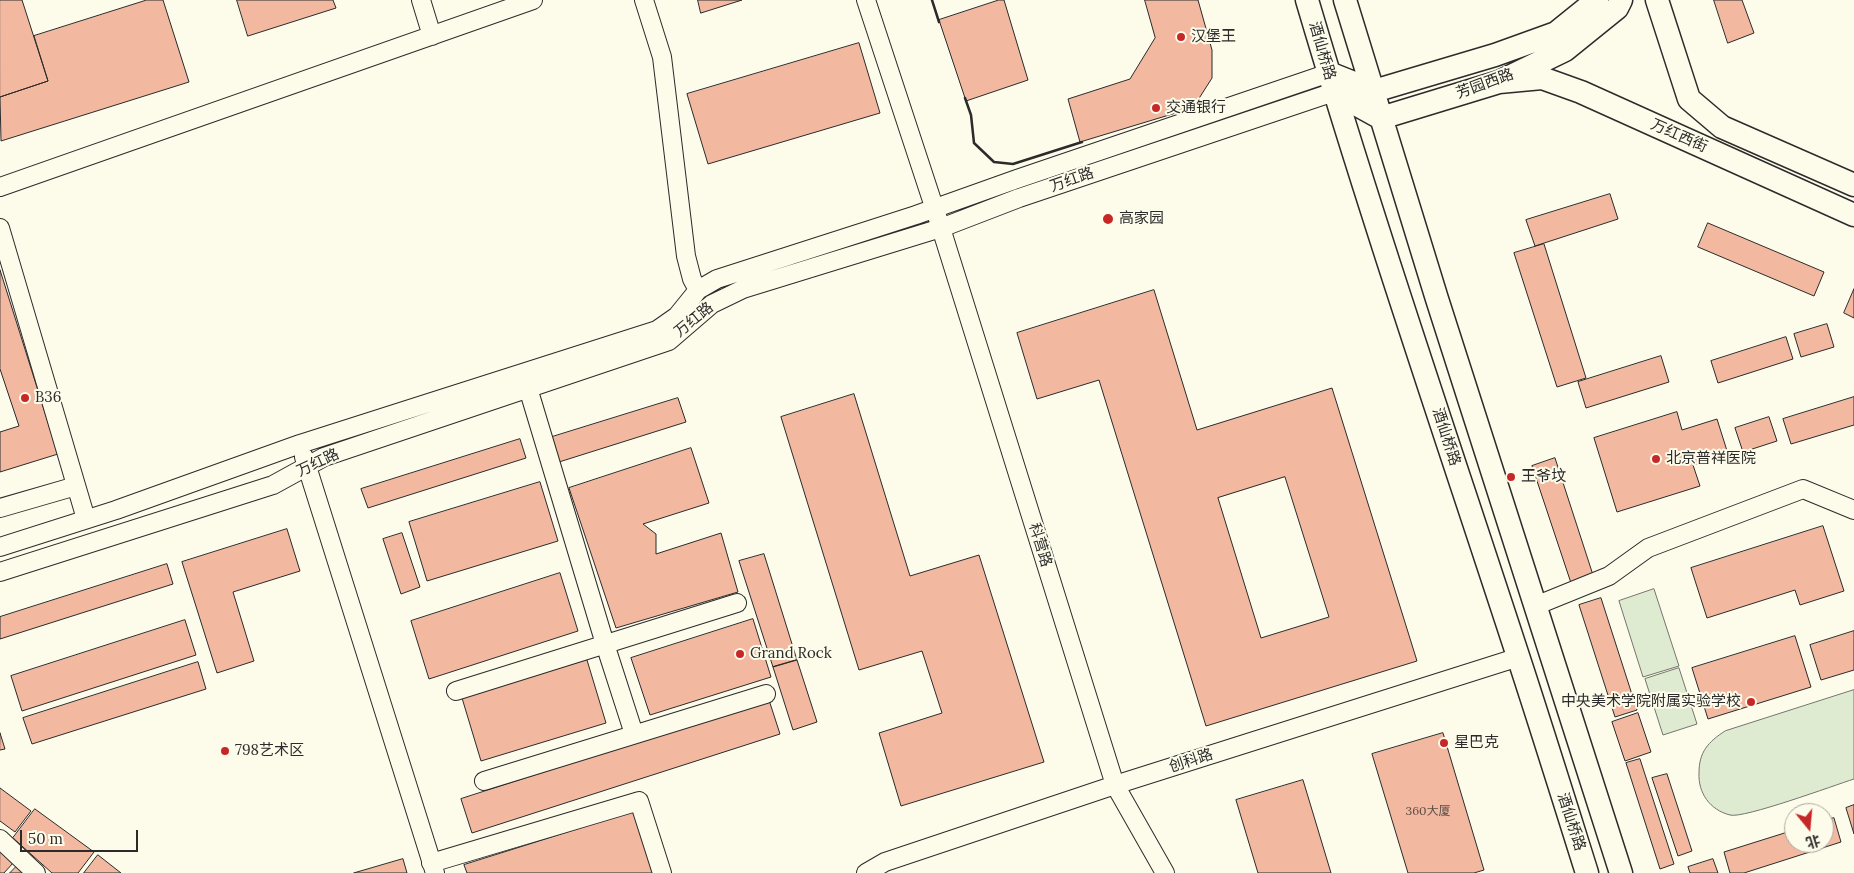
<!DOCTYPE html>
<meta charset="utf-8">
<style>
body{margin:0}
#map{position:relative;width:1854px;height:873px;overflow:hidden;background:#fdfbea;font-family:Lora,"Noto Sans SC",serif}
canvas{display:block}
.north{position:absolute;left:1784px;top:803px;width:50px;height:50px;box-sizing:border-box;background:#fdfbea;border:1px solid #a9a89e;border-radius:50%;rotate:163deg;font-size:14px;font-weight:700;line-height:20px;text-align:center;color:#2b2b2b}
.north::after{content:'';display:block;margin:auto;width:18px;height:22px;background:#c62828;clip-path:polygon(50% 0,100% 100%,50% 72%,0 100%)}
.scale{position:absolute;left:20px;top:830px;width:118px;height:22px;box-sizing:border-box;border:2px solid #2b2b2b;border-top:0;padding-left:6px;font-size:15px;line-height:18px;white-space:nowrap;color:#2b2b2b;-webkit-text-stroke:4px #fdfbea;paint-order:stroke}
</style>
<div id="map">
<canvas width="1854" height="873"></canvas>
<div class="north">北</div>
<div class="scale">50 m</div>
</div>
<script>
const ctx = document.querySelector('canvas').getContext('2d');
ctx.lineJoin = 'round';
function paint(path, color) { ctx.fillStyle = color; ctx.fill(path, 'evenodd'); }
function trace(path, color, width, dash) { ctx.strokeStyle = color; ctx.lineWidth = width; ctx.lineCap = dash ? 'butt' : 'round'; ctx.setLineDash(dash || []); ctx.stroke(path); }
function drawText(font, color, halo, rows, align = 'center') {
  ctx.font = font + ' Lora,"Noto Sans SC",serif'; ctx.lineWidth = 4; ctx.setLineDash([]); ctx.textBaseline = 'middle'; ctx.strokeStyle = halo; ctx.fillStyle = color; for (const [text, x, y, turn = 0] of rows) {
    ctx.save(); ctx.translate(x, y); ctx.rotate((+turn || 0) * Math.PI / 180); ctx.textAlign = isNaN(turn) ? turn : align; if (halo) ctx.strokeText(text, 0, 0); ctx.fillText(text, 0, 0); ctx.restore();
  }
}
const green = new Path2D(`
 M1654 589 1679 666 1643 677 1619 601Z
 M1679 668 1697 724 1663 735 1645 679Z
 M1854 690V779C1835 785 1743 819 1730 815 1710 810 1698 793 1699 773 1699 752 1708 742 1725 731Z`);
paint(green, '#deebd1');
trace(green, '#74746e', 1);
const building = new Path2D(`
 M0 0H22L48 81 0 97Z
 M147 0H163L189 82 1 141 0 97 48 81 34 36Z
 M237 0H333L336 8 248 36Z
 M698 0H742L701 13Z
 M999 0H1004L1028 80 966 101 939 20Z
 M1145 0H1198L1212 50V78L1198 100 1179 112 1080 142 1068 99 1130 79 1155 38Z
 M1714 0H1742L1754 33 1728 43Z
 M859 43 880 113 708 164 687 94Z
 M1610 194 1618 219 1535 246 1526 220Z
 M1708 223 1824 272 1814 296 1698 247Z
 M1544 244 1586 378 1557 387 1514 253Z
 M0 270 58 454 0 472V432L19 426 0 369Z
 M1854 289V318L1844 313Z
 M1154 290 1197 430 1332 388 1417 661 1206 726 1099 380 1037 399 1017 333ZM1285 477 1329 617 1261 638 1218 498Z
 M1827 324 1834 347 1801 357 1794 334Z
 M1786 337 1793 359 1718 383 1711 361Z
 M1661 356 1669 382 1586 408 1578 382Z
 M854 394 910 576 979 555 1044 762 901 806 879 733 942 713 922 651 859 670 781 417Z
 M1854 397V425L1791 444 1783 419Z
 M678 398 686 422 559 462 552 437Z
 M1677 412 1682 430 1717 419 1728 454 1693 465 1700 486 1617 512 1594 438Z
 M1769 417 1777 441 1743 452 1735 428Z
 M520 439 526 458 368 508 361 489Z
 M691 448 709 503 643 524 656 534V554L721 533 738 592 616 628 569 488Z
 M1555 458 1593 575 1571 583 1532 466Z
 M540 482 558 541 427 581 409 522Z
 M1823 526 1844 591 1800 605 1795 590 1707 618 1691 568Z
 M287 529 300 571 233 592 254 661 217 673 182 562Z
 M402 533 420 587 401 594 383 539Z
 M764 554 797 660 773 667 739 561Z
 M167 564 173 584 0 639V617Z
 M560 573 578 631 429 679 411 621Z
 M1601 598 1637 710 1615 717 1579 605Z
 M753 619 771 677 650 715 631 658Z
 M185 620 196 655 22 711 11 676Z
 M1854 631V670L1821 680 1810 645Z
 M1795 636 1811 687 1708 719 1692 668Z
 M587 660 606 723 481 761 462 698Z
 M797 660 817 722 793 730 773 667Z
 M198 662 206 689 32 744 23 718Z
 M769 700 780 734 472 833 461 799Z
 M1638 713 1651 752 1625 761 1612 722Z
 M0 733 5 749 0 750Z
 M1443 733 1484 870 1474 873H1408L1372 754Z
 M1640 759 1674 864 1660 869 1626 763Z
 M1667 774 1692 851 1678 856 1652 778Z
 M1303 780 1331 873H1258L1236 800Z
 M0 788 31 811 15 832 0 821Z
 M1854 805V834L1846 808Z
 M35 809 94 852 78 873H52L13 838Z
 M636 811 655 873H467L464 865Z
 M1834 818 1841 842 1744 873H1730L1724 852 1794 830V843H1824V821Z
 M0 850 13 863 4 873H0Z
 M98 855 121 873H84Z
 M403 859 407 873H354Z
 M1713 859 1718 873H1690L1688 867Z
 M17 866 24 873H10Z`);
paint(building, '#f2b8a0');
trace(building, '#2b2b2b', 1);
const minor = new Path2D(`
 M421 0 432 36
 M644 0 662 57 686 256 692 279 698 290
 M866 0 941 228 1115 785 1165 873
 M0 187 533 0
 M0 228 86 519
 M528 388 605 644 634 734
 M304 457 435 873
 M0 508 76 486
 M0 547 116 510 300 444 657 330 677 316 698 290 717 279 916 215 1017 179 1329 73
 M0 572 273 485 324 457 669 341 712 304 743 289 941 228 1019 198 1334 92
 M1535 606 1609 576 1648 548 1803 489 1854 510
 M456 691 737 603
 M484 781 766 694
 M0 839 36 873
 M431 863 639 801 662 873
 M866 873 885 862 1115 785 1519 657`);
const major = new Path2D(`
 M1307 0C1372 220 1446 436 1517 653 1541 726 1564 800 1587 873
 M1345 0 1437 299 1621 873
 M1657 0 1689 99 1722 127 1854 185
 M1329 73 1374 91 1495 55 1556 33 1597 0
 M1499 82 1542 78 1581 92 1854 215
 M1334 92 1381 118 1499 82 1565 50 1617 8 1621 0`);
trace(minor, '#2b2b2b', 20);
trace(major, '#2b2b2b', 25);
trace(minor, '#fdfbea', 18);
trace(major, '#fdfbea', 22);
trace(new Path2D(`
 M932 0 939 22
 M965 98 971 115 974 143 994 162 1013 164 1082 142`), '#2b2b2b', 2.5);
for (const [x, y, r, color] of [
 [1181,37,5,"#c62828"],
 [1156,108,5,"#c62828"],
 [1108,219,6,"#c62828"],
 [25,398,5,"#c62828"],
 [1656,459,5,"#c62828"],
 [1511,477,5,"#c62828"],
 [740,654,5,"#c62828"],
 [1751,702,5,"#c62828"],
 [1444,743,5,"#c62828"],
 [225,751,5,"#c62828"]
]) { const dot = new Path2D(); dot.arc(x, y, r, 0, 2 * Math.PI); ctx.fillStyle = color; ctx.fill(dot); trace(dot, '#fdfbea', 2); }
drawText('12px', '#5d4e48', null, [
 ["360大厦",1428,812]
]);
drawText('15px', '#2b2b2b', '#fdfbea', [
 ["汉堡王",1191,37],
 ["交通银行",1166,108],
 ["高家园",1119,219],
 ["B36",35,398],
 ["北京普祥医院",1666,459],
 ["王爷坟",1521,477],
 ["Grand Rock",750,654],
 ["中央美术学院附属实验学校",1741,702,"right"],
 ["星巴克",1454,743],
 ["798艺术区",235,751]
], 'left');
drawText('15px', '#2b2b2b', '#fdfbea', [
 ["酒仙桥路",1322,51,74],
 ["芳园西路",1485,84,-20],
 ["万红西街",1679,136,24],
 ["万红路",1072,180,-19],
 ["万红路",694,320,-39],
 ["酒仙桥路",1446,437,72],
 ["万红路",318,463,-25],
 ["科营路",1040,545,73],
 ["创科路",1191,761,-18],
 ["酒仙桥路",1571,822,72]
]);
</script>
